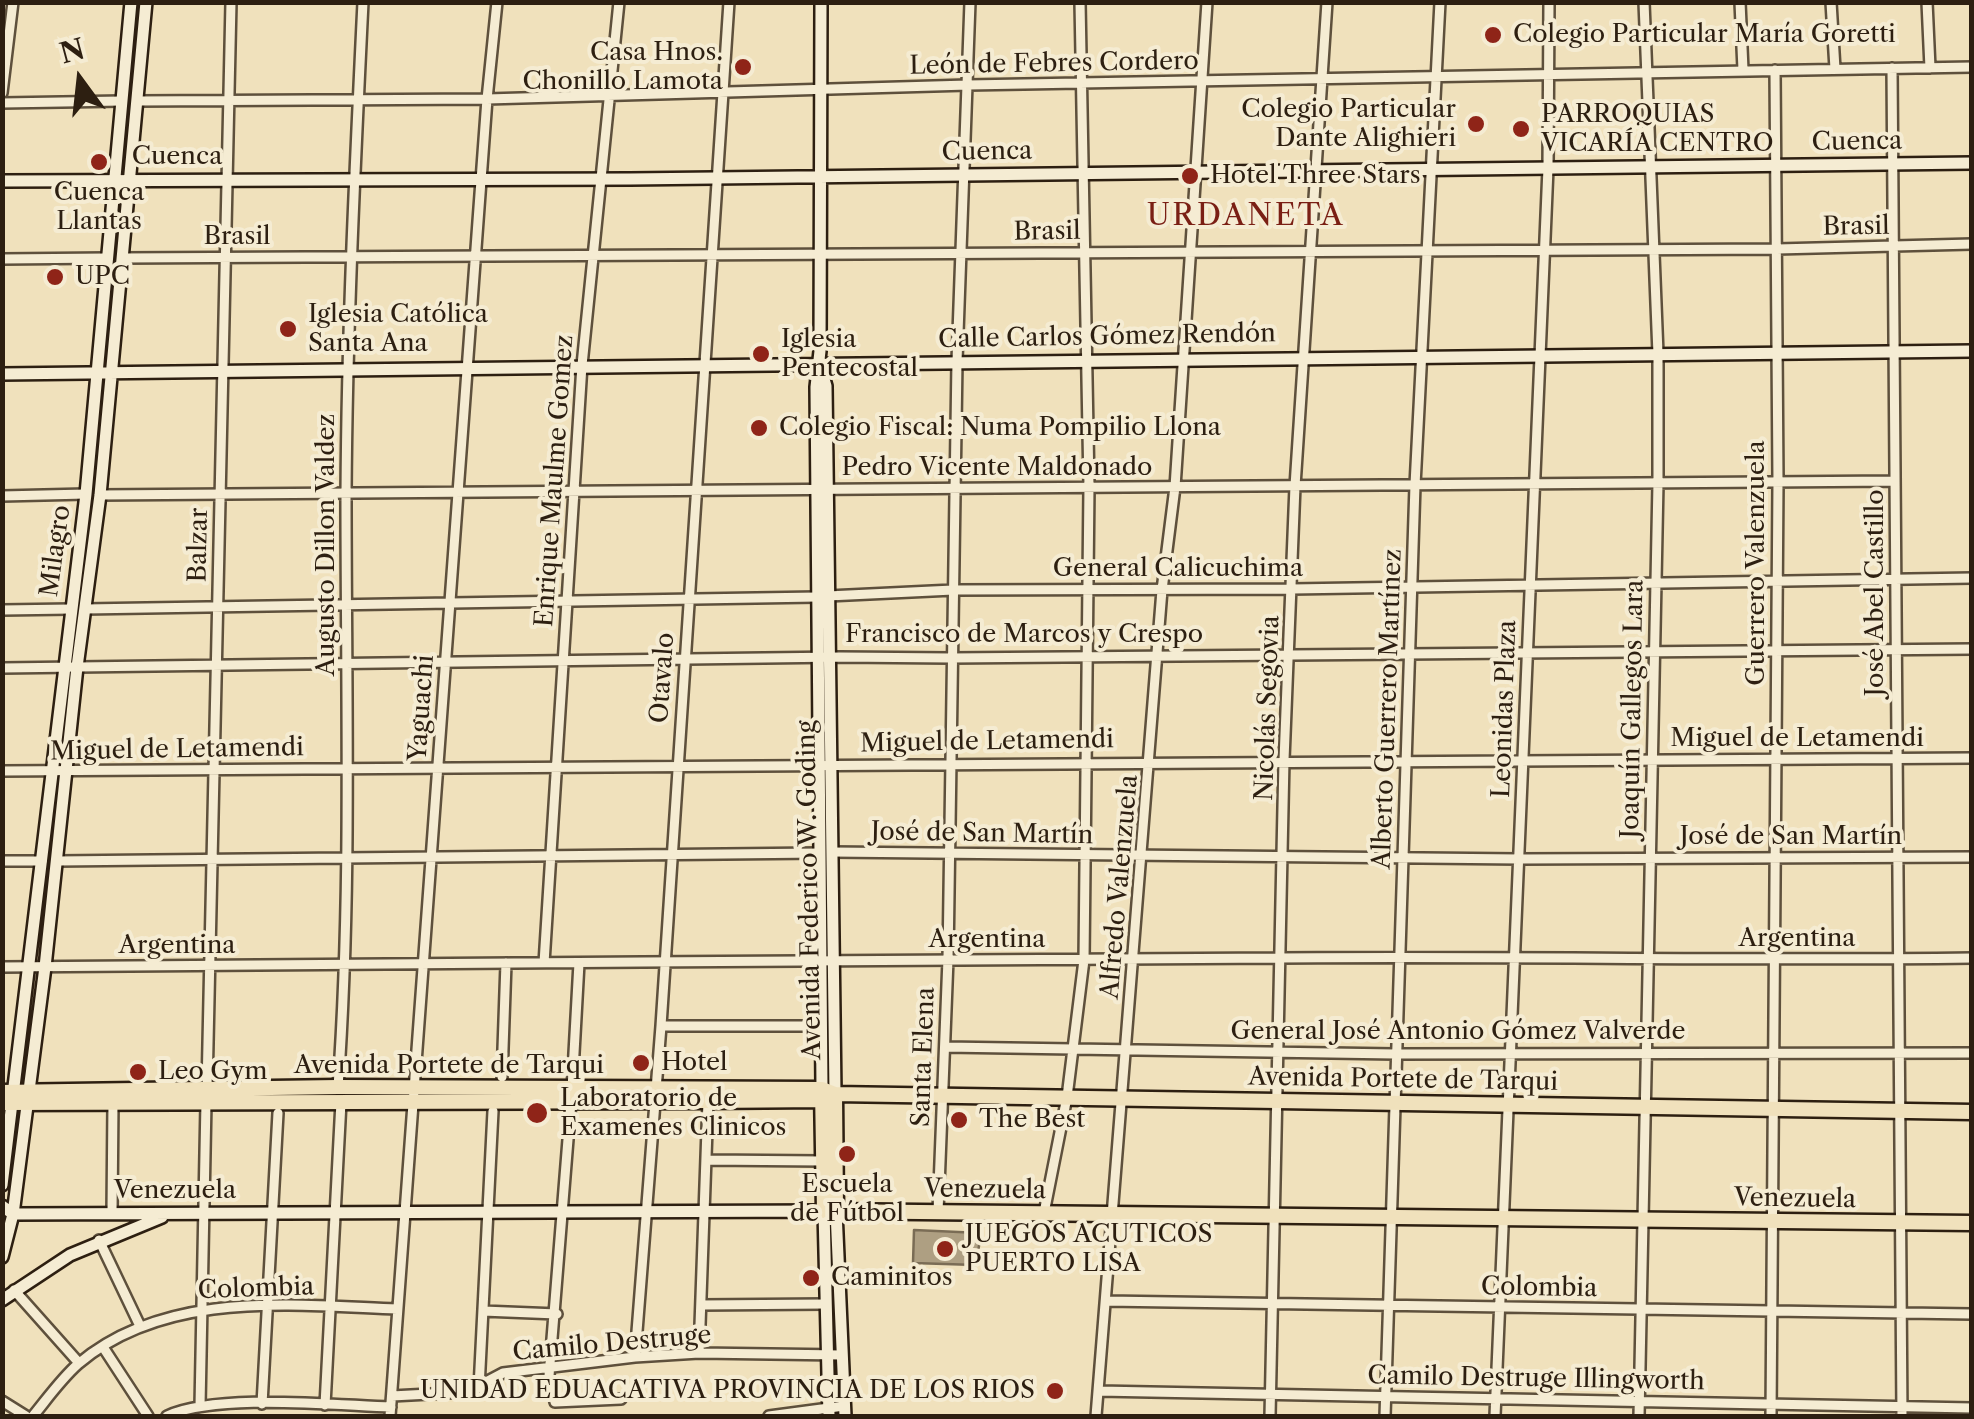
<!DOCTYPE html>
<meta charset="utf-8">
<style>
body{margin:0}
#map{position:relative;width:1974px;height:1419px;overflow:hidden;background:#f0e1bc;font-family:"Libre Caslon Text",serif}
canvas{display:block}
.frame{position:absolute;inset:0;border:5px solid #2d1f11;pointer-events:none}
.north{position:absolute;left:30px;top:30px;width:100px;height:100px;-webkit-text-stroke:8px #f5ecd3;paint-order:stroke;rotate:345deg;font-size:28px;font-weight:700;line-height:40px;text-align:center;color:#2d1f11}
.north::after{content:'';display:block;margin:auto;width:35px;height:45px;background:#2d1f11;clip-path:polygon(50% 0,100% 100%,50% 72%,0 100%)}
</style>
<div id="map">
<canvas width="1974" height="1419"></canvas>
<div class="frame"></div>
<div class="north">N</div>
</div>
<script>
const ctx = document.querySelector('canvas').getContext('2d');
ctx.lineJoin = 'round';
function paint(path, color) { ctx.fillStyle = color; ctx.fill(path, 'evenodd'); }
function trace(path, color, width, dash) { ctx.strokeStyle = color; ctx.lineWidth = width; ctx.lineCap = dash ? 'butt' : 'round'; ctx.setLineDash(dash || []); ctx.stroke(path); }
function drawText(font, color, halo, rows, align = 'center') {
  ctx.font = font + ' "Libre Caslon Text",serif'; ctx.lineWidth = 8; ctx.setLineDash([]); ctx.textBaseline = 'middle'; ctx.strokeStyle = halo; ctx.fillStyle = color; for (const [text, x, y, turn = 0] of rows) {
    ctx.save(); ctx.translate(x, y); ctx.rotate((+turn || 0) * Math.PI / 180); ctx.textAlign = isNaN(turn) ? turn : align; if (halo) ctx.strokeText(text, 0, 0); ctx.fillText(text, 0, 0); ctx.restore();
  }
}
const water = new Path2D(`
 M914 1230 981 1233 976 1265 913 1263Z`);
paint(water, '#ae9f82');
trace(water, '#7a6c55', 2.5);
const street = new Path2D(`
 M1740 2 1743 70
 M1831 2 1835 69
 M1927 2 1930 68
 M1892 68 1902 1416
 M2 93 13 2
 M137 101 487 99 968 85 1972 67
 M2 103 122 101
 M122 258 1777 249 1972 244
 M2 259 107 258
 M100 495 1895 481
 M2 496 86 494
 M828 596 953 590 1292 589 1972 578
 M85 609 817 597
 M2 610 71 609
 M2 668 840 657 951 658 1972 649
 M2 771 1972 758
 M832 852 1520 859 1972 857
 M2 861H42
 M57 861 820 853
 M544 963 582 365 619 2
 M2 967C428 962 853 962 1279 958 1510 956 1741 961 1972 958
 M661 1026H821
 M945 1047 1395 1054 1972 1053
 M502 1077 506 963
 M338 1087C352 890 346 693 346 495 347 331 355 167 363 2
 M207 1088 231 2
 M572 1089 579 963
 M571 1102 549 1376 555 1402 621 1399
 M706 1160 823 1161
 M938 1212 948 959 957 361 970 2
 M112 1213 113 1102
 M1044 1213 1067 1097 1084 960 1089 486 1080 2
 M99 1240 140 1326
 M14 1290 79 1363
 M1106 1301 1972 1314
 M701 1305 826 1304
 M483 1311 557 1314
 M103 1347 148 1416
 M699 1353 708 1101
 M635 1357 661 1026 729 2
 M479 1388 493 1111
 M1099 1391 1972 1408
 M392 1396 467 1392 503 1373 635 1357 699 1353 842 1355
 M2 1401 26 1416
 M262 1404 278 1113
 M325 1405 341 1102
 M200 1406 206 1102
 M33 1416C47 1399 61 1379 78 1364 165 1290 291 1305 397 1309
 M167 1416C217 1393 333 1405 391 1407
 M390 1416 487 99 497 2
 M769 1416 844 1406
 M1096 1416 1162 590 1175 487 1207 2
 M1270 1416 1284 760 1295 486 1327 2
 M1385 1416 1415 485 1440 2
 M1495 1416 1548 168 1549 2
 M1639 1416 1658 483V354L1644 2
 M1771 1416 1778 482 1775 70`);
const secondary = new Path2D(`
 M821 2 820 351 816 387 822 1089
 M2 181 630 179 1972 163
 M821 369 826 386 835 1094
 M2 374 1972 351
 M2 1185 86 494 131 2
 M2 1206 13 1214 824 1211 829 1416
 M836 1211 845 1416
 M2 1257 13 1214 45 967 77 667 100 495 146 2
 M2 1300 70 1255 162 1217`);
const primary = new Path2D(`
 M822 1089 824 1211 1972 1223
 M2 1092 338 1087 822 1089 835 1094 1972 1112
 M835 1094 836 1211
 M2 1103 708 1101 822 1100 829 1096`);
trace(street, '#5e503c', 14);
trace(secondary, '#2d1f11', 16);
trace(primary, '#2d1f11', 19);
trace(street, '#f5ecd3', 9);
trace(secondary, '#f5ecd3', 11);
trace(primary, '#f0e1bc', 14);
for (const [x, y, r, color] of [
 [1493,35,10,"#8f2418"],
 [743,67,10,"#8f2418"],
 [1476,124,10,"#8f2418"],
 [1521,129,10,"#8f2418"],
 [99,162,10,"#8f2418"],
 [1190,176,10,"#8f2418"],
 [55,277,10,"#8f2418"],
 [288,329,10,"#8f2418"],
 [761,354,10,"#8f2418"],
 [759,428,10,"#8f2418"],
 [641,1063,10,"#8f2418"],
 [138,1072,10,"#8f2418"],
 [537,1113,12,"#8f2418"],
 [959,1120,10,"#8f2418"],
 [847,1154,10,"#8f2418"],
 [945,1249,10,"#8f2418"],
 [811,1278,10,"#8f2418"],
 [1055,1391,10,"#8f2418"]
]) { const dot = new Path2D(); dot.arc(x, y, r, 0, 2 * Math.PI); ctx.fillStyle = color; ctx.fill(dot); trace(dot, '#f5ecd3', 4); }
drawText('25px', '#2d1f11', '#f5ecd3', [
 ["Colegio Particular María Goretti",1513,35],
 ["Casa Hnos.",723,53,"right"],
 ["Chonillo Lamota",723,82,"right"],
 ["Colegio Particular",1456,110,"right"],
 ["Dante Alighieri",1456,139,"right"],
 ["PARROQUIAS",1541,115],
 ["VICARÍA CENTRO",1541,144],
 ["Hotel Three Stars",1210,176],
 ["Cuenca",99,193,"center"],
 ["Llantas",99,222,"center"],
 ["UPC",75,277],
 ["Iglesia Católica",308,315],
 ["Santa Ana",308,344],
 ["Iglesia",781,340],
 ["Pentecostal",781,369],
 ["Colegio Fiscal: Numa Pompilio Llona",779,428],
 ["Hotel",661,1063],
 ["Leo Gym",158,1072],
 ["Laboratorio de",560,1099],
 ["Examenes Clinicos",560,1128],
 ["The Best",979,1120],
 ["Escuela",847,1185,"center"],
 ["de Fútbol",847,1214,"center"],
 ["JUEGOS ACUTICOS",965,1235],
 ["PUERTO LISA",965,1264],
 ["Caminitos",831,1278],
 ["UNIDAD EDUACATIVA PROVINCIA DE LOS RIOS",1035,1391,"right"]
], 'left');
drawText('25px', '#2d1f11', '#f5ecd3', [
 ["León de Febres Cordero",1054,64,-1],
 ["Cuenca",1857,142,-1],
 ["Cuenca",987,152,-1],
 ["Cuenca",177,157],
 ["Brasil",1856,227,-1],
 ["Brasil",1047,232,-1],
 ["Brasil",237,237],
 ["Calle Carlos Gómez Rendón",1107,337,-1],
 ["Pedro Vicente Maldonado",997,468],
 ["Enrique Maulme Gomez",555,481,-86],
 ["Balzar",199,545,-89],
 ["Augusto Dillon Valdez",327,545,-90],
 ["Milagro",56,551,-82],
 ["Guerrero Valenzuela",1757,563,-90],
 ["General Calicuchima",1178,569],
 ["José Abel Castillo",1876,593,-90],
 ["Francisco de Marcos y Crespo",1024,635],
 ["Otavalo",663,678,-86],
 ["Yaguachi",422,708,-86],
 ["Nicolás Segovia",1268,708,-88],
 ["Alberto Guerrero Martínez",1388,709,-88],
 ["Leonidas Plaza",1505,709,-88],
 ["Joaquín Gallegos Lara",1633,709,-89],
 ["Miguel de Letamendi",1797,739],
 ["Miguel de Letamendi",987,742,-1],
 ["Miguel de Letamendi",177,750,-1],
 ["José de San Martín",982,834,1],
 ["José de San Martín",1791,837],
 ["Alfredo Valenzuela",1120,887,-85],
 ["Avenida Federico W. Goding",810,890,-91],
 ["Argentina",1797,939],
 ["Argentina",987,940],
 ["Argentina",177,946],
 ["General José Antonio Gómez Valverde",1458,1032],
 ["Santa Elena",924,1057,-88],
 ["Avenida Portete de Tarqui",449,1066],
 ["Avenida Portete de Tarqui",1403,1080,1],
 ["Venezuela",985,1190,1],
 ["Venezuela",175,1191],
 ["Venezuela",1795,1199,1],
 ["Colombia",1539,1288,1],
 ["Colombia",256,1289,-2],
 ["Camilo Destruge",612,1344,-5],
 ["Camilo Destruge Illingworth",1536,1379,1]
]);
ctx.letterSpacing = '2.5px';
drawText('30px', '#7a1f14', '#f5ecd3', [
 ["URDANETA",1246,216]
]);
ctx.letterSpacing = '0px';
</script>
